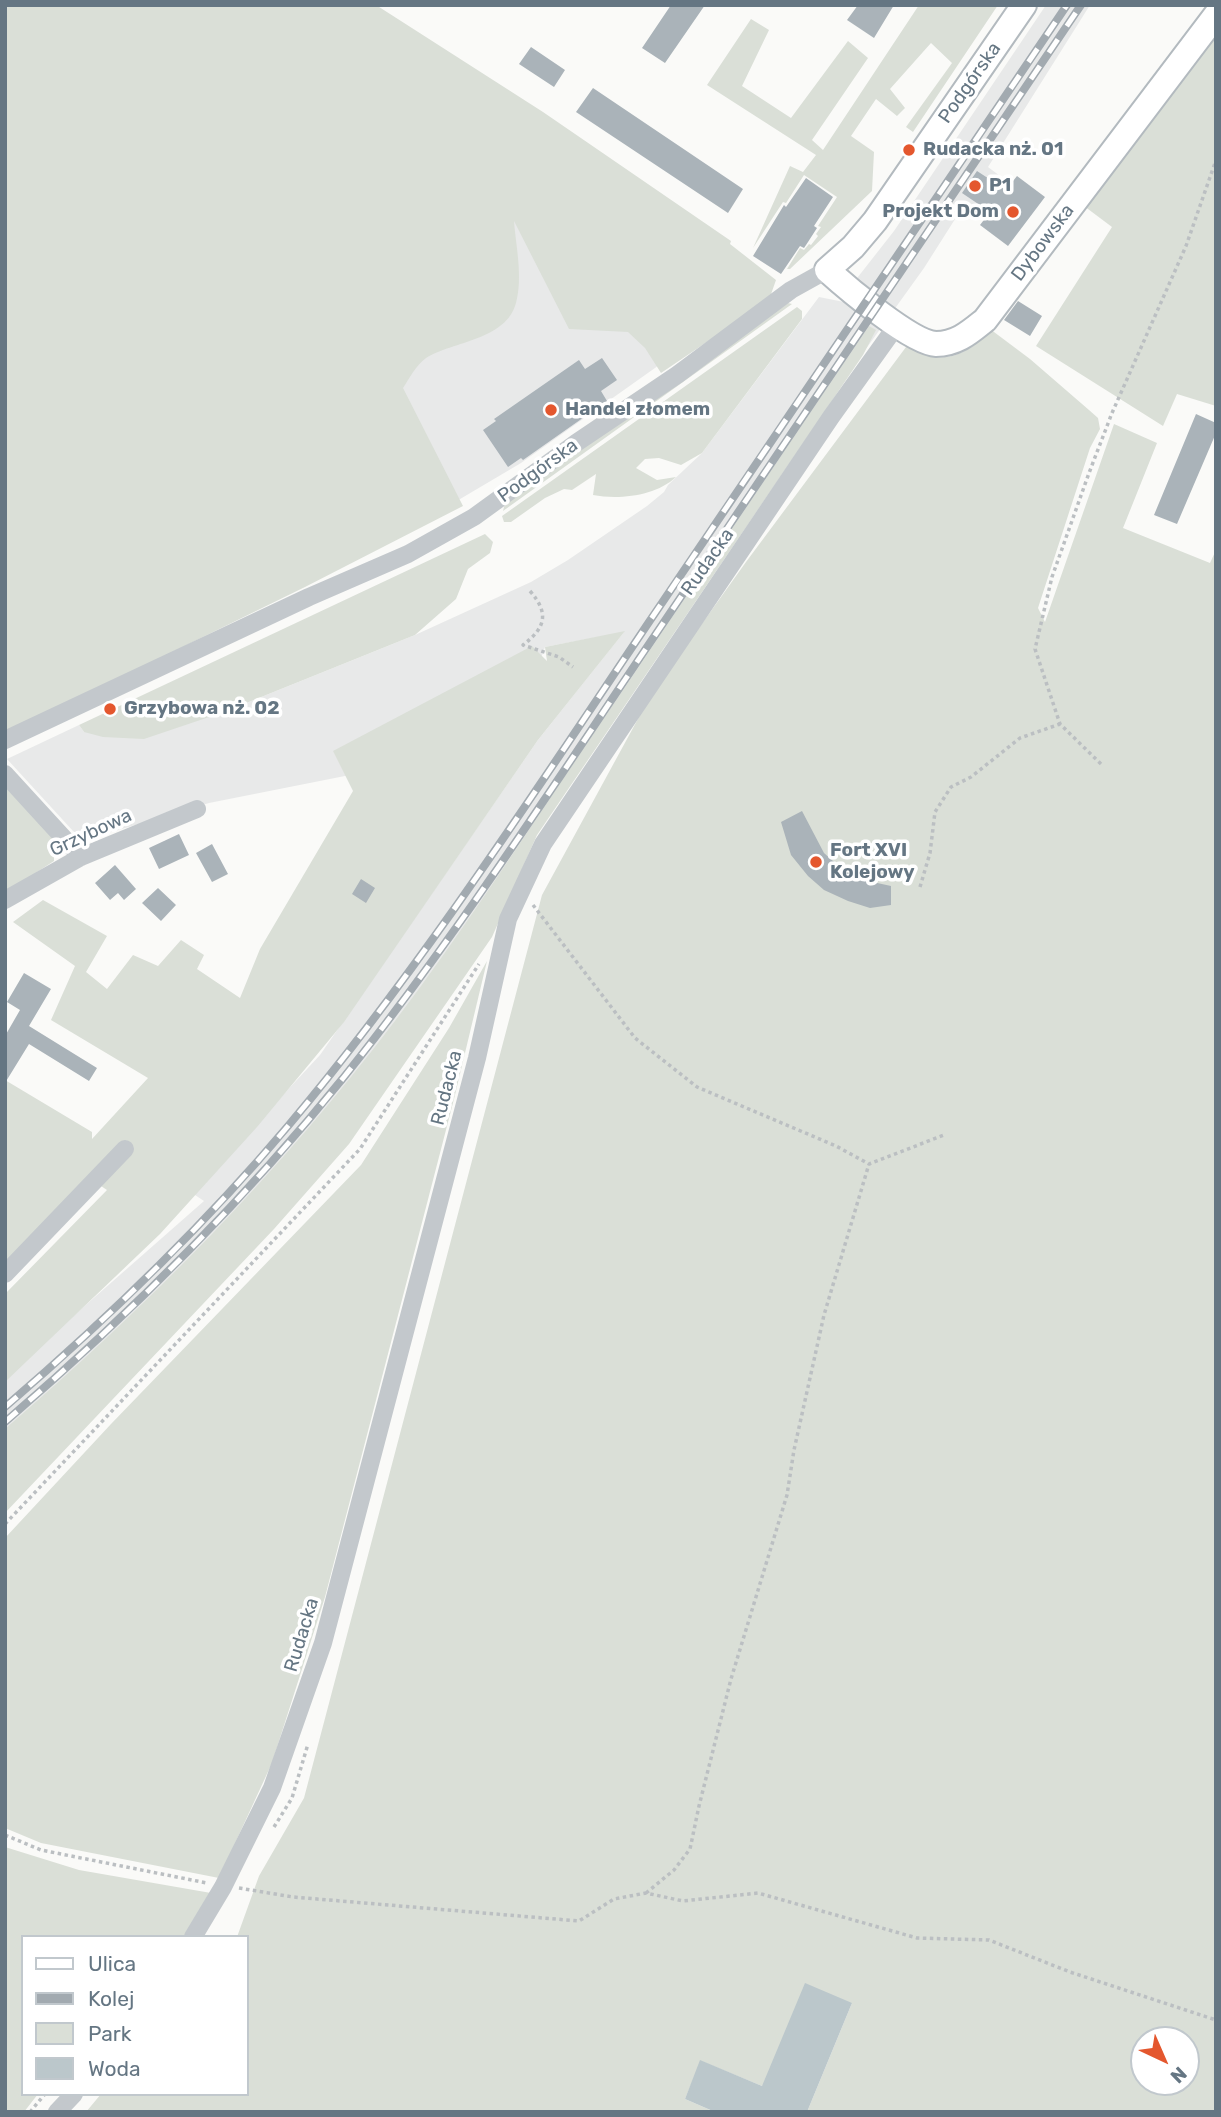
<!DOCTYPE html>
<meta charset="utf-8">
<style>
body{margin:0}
#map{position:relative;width:1221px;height:2117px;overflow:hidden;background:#fafaf8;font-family:Rubik,sans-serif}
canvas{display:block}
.frame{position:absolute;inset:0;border:7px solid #657683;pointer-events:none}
.legend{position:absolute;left:21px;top:1935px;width:228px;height:161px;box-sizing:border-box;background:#fff;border:2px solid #c1c8cd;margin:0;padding:9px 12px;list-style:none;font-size:21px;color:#657683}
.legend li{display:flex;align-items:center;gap:14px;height:35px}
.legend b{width:35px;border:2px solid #c1c8cd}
.north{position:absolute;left:1130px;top:2026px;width:70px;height:70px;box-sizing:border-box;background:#fff;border:2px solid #c1c8cd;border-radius:50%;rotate:136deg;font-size:19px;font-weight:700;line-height:28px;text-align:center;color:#657683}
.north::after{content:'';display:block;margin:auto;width:24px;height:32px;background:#e4572e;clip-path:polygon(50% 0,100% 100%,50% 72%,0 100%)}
</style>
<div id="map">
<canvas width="1221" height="2117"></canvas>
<div class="frame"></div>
<ul class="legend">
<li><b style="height:9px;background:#fff"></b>Ulica</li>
<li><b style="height:9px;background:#a2aab0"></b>Kolej</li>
<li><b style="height:19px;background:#dadfd7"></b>Park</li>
<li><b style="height:19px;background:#bbc7cb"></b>Woda</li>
</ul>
<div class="north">N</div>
</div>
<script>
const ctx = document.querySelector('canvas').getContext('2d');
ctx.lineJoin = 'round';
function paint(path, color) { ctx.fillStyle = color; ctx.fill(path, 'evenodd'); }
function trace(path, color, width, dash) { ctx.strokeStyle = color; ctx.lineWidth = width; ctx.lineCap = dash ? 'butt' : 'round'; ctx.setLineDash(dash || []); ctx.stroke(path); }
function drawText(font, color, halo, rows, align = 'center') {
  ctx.font = font + ' Rubik,sans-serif'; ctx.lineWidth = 7; ctx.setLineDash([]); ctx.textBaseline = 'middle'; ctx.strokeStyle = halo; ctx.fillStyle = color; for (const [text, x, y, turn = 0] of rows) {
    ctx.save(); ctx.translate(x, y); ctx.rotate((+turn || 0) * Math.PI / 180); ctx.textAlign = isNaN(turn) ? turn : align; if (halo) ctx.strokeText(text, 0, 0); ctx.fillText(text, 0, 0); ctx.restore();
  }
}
paint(new Path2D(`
 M1046 5H1090L988 167 1000 176 976 212 964 205 924 268 807 431 378 1060 227 1229 5 1442V1376L204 1201 192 1193 320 1055 538 740 624 632 545 647 532 683 360 773 209 803 95 837H81L73 831 7 759 79 725 84 732 224 712 415 635 531 582 568 560 647 506 664 492 668 485 702 453 819 297 844 302 854 282 894 231Z
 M513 197 662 363 521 463 450 505 385 346Z`), '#e8e9e9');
paint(new Path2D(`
 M5 5H376L543 112 731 241 730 244 776 280 769 300 661 373 645 348 628 332 569 329 514 221C516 247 523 277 516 303 506 340 454 341 426 358 416 365 409 379 403 388L463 506 305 587 5 734Z
 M919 5H998L913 132 906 127 952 63 931 43 890 89 905 108 897 116 876 99 851 136 874 152 872 191 790 269H787L800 248 804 250 809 244 811 245 818 236 816 234 821 227 818 226 837 197 804 175 786 203 783 202 753 248 790 166 803 172 816 155 707 85 751 19 769 30 742 86 791 118 848 41 868 58 812 140 823 150Z
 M1216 35V406L1177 394 1163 426 1036 346 1112 227 1084 206Z
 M788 303 792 304 503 511 505 503Z
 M797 307 802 311V319L702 453 681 465 659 458 645 459 636 468 657 480 676 477C656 496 619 500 593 495L596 474 572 490 564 489 545 498 511 522H504L502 516Z
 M869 326 876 330 863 355 537 835 492 937 349 1144 274 1229 5 1513V1429C148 1306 281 1171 395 1021 462 933 522 839 584 748 679 607 774 466 869 326Z
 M990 329 1030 359 1089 410 1098 418 1100 429 1090 448 1038 608 1045 622 1114 424 1157 443 1123 528 1210 563 1216 550V2112H807L852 2003 762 2086 701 2061 685 2099 715 2112H86L101 2094H247V1937H237L259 1876 304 1798 542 895 651 695 746 562 909 343C916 347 925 356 933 357 956 360 977 347 990 329ZM1144 2040H1186V2082H1144Z
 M485 534 493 542 490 553 468 569 456 599 415 635 224 712 144 739 103 737 84 732 79 725Z
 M625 631 538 740 344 1022 257 1127 160 1234 5 1382V1294L107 1190 89 1178 5 1262V1080L92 1132V1139L148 1078 51 1020 75 966 13 922 43 900 107 936 86 972 107 989 133 955 158 966 181 940 204 955 197 969 240 998 260 949 353 791 333 751 532 646 547 661 545 647Z
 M5 785 54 840V861L5 893Z
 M487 961 454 1099 325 1597 272 1763 219 1878 41 1843 5 1828V1538L111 1424 361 1165 449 1028Z
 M5 1847 79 1870 211 1893 186 1937H23V2094H38L24 2112H5Z`), '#dadfd7');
paint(new Path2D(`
 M805 1983 852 2003 807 2112H715L685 2099 700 2060 762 2086Z`), '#bbc7cb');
paint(new Path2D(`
 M671 5H705L665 63 642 48Z
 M858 5H894L874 38 847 20Z
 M531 47 565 70 554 87 519 64Z
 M593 88 743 189 728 213 576 112Z
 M977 171 1006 190 1017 176 1045 197 1008 246 980 225 990 212 962 193Z
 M806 178 833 197 814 226 817 228 808 242 804 248 800 246 781 274 753 256 784 205 786 207Z
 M1018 301 1042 316 1030 336 1004 320Z
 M602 358 617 380 601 391 607 401 523 460 521 458 508 467 483 430 496 421 494 419 579 360 585 369Z
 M1196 414 1216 423V433L1177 524 1154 515Z
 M802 811 824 853 843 870 859 879 891 886V905L870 908 848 901 824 890 808 876 791 855 781 822Z
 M179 834 189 855 159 869 149 848Z
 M212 844 228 874 212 882 196 853Z
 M115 865 136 889 124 900 118 893 110 900 95 883Z
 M361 879 375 888 366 903 352 894Z
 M158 888 176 905 161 921 142 903Z
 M24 973 51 989 29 1026 97 1068 89 1081 29 1044 5 1083V1036L20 1010 7 1002Z`), '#aab3b9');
const secondary = new Path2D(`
 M1024 5 875 221 853 247 827 270C847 288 912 343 936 344 957 344 970 332 985 320L1216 15`);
trace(secondary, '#b3babf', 28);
trace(new Path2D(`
 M530 591C550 614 545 628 523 645L559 657 573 667
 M1101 764 1060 724 1035 649 1052 577 1089 473 1112 413 1186 246 1216 160
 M920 887 930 853 935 812 951 787 971 777 1020 738 1060 724
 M533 905 635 1038 697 1087 836 1146 869 1164 944 1135
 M5 1524 360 1149 479 964
 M274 1827 292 1798 308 1744
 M5 1835 41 1850 207 1883
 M239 1888 293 1897 579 1921 614 1899 646 1893 683 1901 758 1893 917 1938 989 1940 1070 1972 1216 2020
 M646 1893 674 1870 690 1849 699 1806 731 1679 787 1495 794 1450 824 1315 869 1164
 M30 2112 45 2094`), '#bbbfc2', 3.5, [3.5, 3.5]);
trace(new Path2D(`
 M5 740 309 597 408 554 474 517 576 443 677 375 791 290 827 270
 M5 774 81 857
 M5 900 81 857 197 809
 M5 1274 125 1149
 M193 1937 223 1887 272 1788 323 1643 477 1058 508 919 543 844 831 417 897 325
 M57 2112 74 2094`), '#c3c8cc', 18);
trace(secondary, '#fff', 24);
const rail = new Path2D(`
 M5 1407C106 1320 202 1228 288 1126 421 968 534 793 649 622 788 416 928 211 1067 5
 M5 1422C128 1316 242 1203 344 1077 460 932 560 775 664 622 803 416 942 211 1081 5`);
trace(rail, '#a2aab0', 8);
trace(rail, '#fff', 5, [16]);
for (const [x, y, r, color] of [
 [909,150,7,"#e4572e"],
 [975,186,7,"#e4572e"],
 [1013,212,7,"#e4572e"],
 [551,410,7,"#e4572e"],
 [110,709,7,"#e4572e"],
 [816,862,7,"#e4572e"]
]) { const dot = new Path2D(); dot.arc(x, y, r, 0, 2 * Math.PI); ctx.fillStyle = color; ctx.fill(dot); trace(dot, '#fff', 2.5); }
drawText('19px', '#657683', '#fff', [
 ["Podgórska",970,83,-55],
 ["Dybowska",1043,243,-53],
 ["Podgórska",538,471,-36],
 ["Rudacka",708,562,-55],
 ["Grzybowa",91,833,-25],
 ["Rudacka",447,1088,-76],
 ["Rudacka",302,1635,-73]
]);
drawText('bold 19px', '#657683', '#fff', [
 ["Rudacka nż. 01",923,150],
 ["P1",989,186],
 ["Projekt Dom",999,212,"right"],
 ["Handel złomem",565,410],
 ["Grzybowa nż. 02",124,709],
 ["Fort XVI",830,851],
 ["Kolejowy",830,873]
], 'left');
</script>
